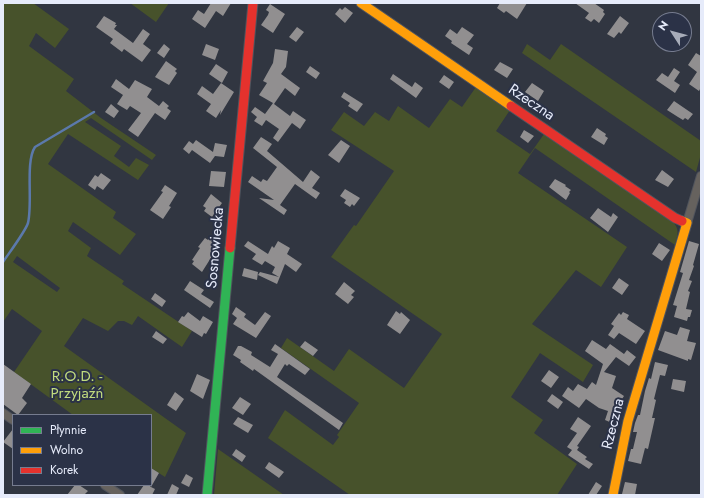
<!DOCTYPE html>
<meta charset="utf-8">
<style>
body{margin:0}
#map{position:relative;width:704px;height:498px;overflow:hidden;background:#313641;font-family:Jost,sans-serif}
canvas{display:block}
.frame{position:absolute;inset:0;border:4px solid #e6ebfa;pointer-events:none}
.legend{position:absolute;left:12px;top:414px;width:140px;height:72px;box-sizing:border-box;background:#2b3247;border:1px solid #767c8f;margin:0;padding:5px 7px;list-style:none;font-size:12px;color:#e6ebfa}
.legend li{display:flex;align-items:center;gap:8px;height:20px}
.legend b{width:20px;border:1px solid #767c8f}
.north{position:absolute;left:652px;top:12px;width:40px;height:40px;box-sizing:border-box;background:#2b3247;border:1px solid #767c8f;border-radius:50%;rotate:306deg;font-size:11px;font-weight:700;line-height:16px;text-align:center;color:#e6ebfa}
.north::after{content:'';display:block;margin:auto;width:14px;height:18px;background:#a7acb9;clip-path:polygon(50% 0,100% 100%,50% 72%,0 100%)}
</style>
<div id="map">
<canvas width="704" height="498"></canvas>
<div class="frame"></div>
<ul class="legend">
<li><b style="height:5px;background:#30b455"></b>Płynnie</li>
<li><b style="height:5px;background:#ff9f0a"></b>Wolno</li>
<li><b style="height:5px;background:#e5322d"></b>Korek</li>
</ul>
<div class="north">N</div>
</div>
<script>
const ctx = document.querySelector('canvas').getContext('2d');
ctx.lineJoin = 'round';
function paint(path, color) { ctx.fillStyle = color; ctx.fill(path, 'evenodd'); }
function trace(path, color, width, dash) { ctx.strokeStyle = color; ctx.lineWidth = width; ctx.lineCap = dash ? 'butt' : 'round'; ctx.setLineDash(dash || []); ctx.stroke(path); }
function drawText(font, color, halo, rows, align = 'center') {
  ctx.font = font + ' Jost,sans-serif'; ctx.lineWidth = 4; ctx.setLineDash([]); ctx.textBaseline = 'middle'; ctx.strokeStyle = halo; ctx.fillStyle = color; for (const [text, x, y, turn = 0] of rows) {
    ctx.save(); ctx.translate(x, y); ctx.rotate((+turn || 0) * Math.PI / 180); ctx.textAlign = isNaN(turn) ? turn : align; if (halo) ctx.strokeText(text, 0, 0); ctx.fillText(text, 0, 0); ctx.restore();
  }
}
paint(new Path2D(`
 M3 3H33L69 29 55 48 36 33 29 46 74 79 66 91 101 118 156 155 152 160 91 118 85 122 121 146 114 156 129 167 136 158 149 165 138 180 68 134 48 164 116 212 113 218 136 234 120 255 73 222 68 231 91 248 87 256 124 281 122 284 192 331 182 347 138 316 132 325 124 321H118L108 331 83 318 64 346 186 433 165 477 151 468V415H73L14 372 42 331 12 309 3 322ZM17 256 60 288 57 292 13 262Z
 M130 3H169L156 22Z
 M527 44 550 60 561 44 701 141V154L696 172 522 53Z
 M476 87 510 110 496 131 530 154 544 134 674 223C680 230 677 237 675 245L535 148 518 173 627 247 601 287 576 270 532 324 593 365 583 382 540 353 511 397 543 420 534 433 577 464 557 495H350L268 438 285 410 333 445 339 437 337 435 359 403 281 348 287 338 334 371 349 349 404 388 442 334 331 257 354 225 356 226 394 171 331 130 344 112 364 126 375 112 389 121 398 106 429 128 450 99 462 107Z
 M218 449 284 495H214Z`), '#47522b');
trace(new Path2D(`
 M3 262C9 253 25 232 28 223 33 202 25 162 35 147L94 112`), '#5b79ab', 2.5);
paint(new Path2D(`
 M211 3H231L223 16 216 11 205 28 192 19 198 10 204 14Z
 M500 3H527L517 19 506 11 504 13 497 8Z
 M575 3H594L604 10 603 12 605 14 599 23 594 19 591 22 585 18 589 13Z
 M270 4 285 14 273 33 261 25 268 15 269 12 266 10Z
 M345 7 353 13 345 23 335 14 340 8 342 10Z
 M104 16 116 23 115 25H117L114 29 133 43 143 29 150 34 143 44 151 50 142 62 124 49 122 52 110 43 113 39 96 27Z
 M620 16 629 23 621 34 619 32 614 38 607 34Z
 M297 27 304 32 296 42 289 37Z
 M462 27 474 35 467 44 473 48 469 55 451 43 452 41 445 36 450 29 457 34Z
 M164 44 170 49 164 58 157 53Z
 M206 44 219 49 215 60 202 55Z
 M275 49 288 51 286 67 281 74 300 88 295 96 285 88 274 104 290 116 293 111 306 120 300 129 292 123 278 142 273 138 279 129 266 120 262 126 254 121 257 117 251 112 255 107 265 114 273 103 259 95 267 83 263 81 273 63Z
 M696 53 701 56V87L699 91 689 84 697 72 688 65Z
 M166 61 177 69 175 71 177 73 169 85 155 77Z
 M500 62 513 69 507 78 494 70Z
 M216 64 228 72 222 83 209 74Z
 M310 66 320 73 316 79 306 72Z
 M674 68 680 72 674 81 680 85 675 93 656 80 662 73 668 77Z
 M393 74 412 87 415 82 423 88 416 98 390 79Z
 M444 75 454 82 449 89 439 82Z
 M116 79 129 89 135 80 152 89 147 97 159 106 163 101 169 106 167 108 171 111 165 120 155 113 138 137 128 130 141 113 130 106 127 110 117 104 123 95 111 87Z
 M221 83 234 92 220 115 221 110 216 118 206 111 211 104 197 94 202 86 213 94Z
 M532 83 544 91 538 101 525 92Z
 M344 92 363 104 357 112 348 106 350 103 341 97Z
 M674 101 693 114 688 120 685 118 683 120 678 117 667 110Z
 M111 104 119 111 114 118 105 112Z
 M597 128 606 134 605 136 608 138 604 145 591 137Z
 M524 130 534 136 528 143 520 137Z
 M261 137 272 144 267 151 303 182 311 170 320 177 312 188 320 193 316 199 295 184 280 205 287 210 284 215 259 198 274 200 248 182 252 176 261 182 263 179 267 181 277 167 253 148Z
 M196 140 213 152 215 143 227 145 224 157 215 156 210 163 192 150 189 154 183 149 189 141 193 144Z
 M341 140 350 146 339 163 328 155Z
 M662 170 674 179 668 187 655 180Z
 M211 171 226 172 224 187 209 186Z
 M101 173 111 180 103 190 97 186 95 190 88 185 95 175 98 177Z
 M555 179 566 185 565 186 571 190 569 192 570 193 566 200 549 187Z
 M165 185 177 193 169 206 171 207 163 219 150 210 163 192 161 191Z
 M345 189 360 198 354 206 352 204 350 207 344 203 346 200 340 196Z
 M211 194 222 203 212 217 204 211 206 208 203 206Z
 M598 208 611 217 613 213 618 217 608 232 590 218Z
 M205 238 208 240 209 238 219 245 202 272 192 264 194 261 192 260 200 248 198 247Z
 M248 241 268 254 272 246 274 248 278 241 290 248 287 254 302 264 296 272 285 264 277 284 258 275 260 272 279 277 272 273 275 267 265 261 262 265 252 259 256 254 244 246Z
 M689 241 699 244 693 265 694 266 689 280 692 281 688 291 690 292 686 309 692 310 690 317H688L687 321 674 317 677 306 673 305 683 273 680 272Z
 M659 243 670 250 662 261 652 254Z
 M244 268 258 272 257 280 242 276Z
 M619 278 629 285 622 295 612 288Z
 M190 281 204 290 201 294 214 302 210 308 184 290Z
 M344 282 355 291 351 295 354 297 348 304 335 294Z
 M155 293 166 301 162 307 151 299Z
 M236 307 246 314 244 317 255 325 265 312 271 316 256 338 233 324 237 318 232 314Z
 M396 311 400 314 401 312 410 320 400 334 387 325Z
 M188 312 200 321 203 316 213 322 206 334 204 333 202 337 178 322 182 316 184 317Z
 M623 312 629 315 627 319 645 331 636 344 619 333 614 339 608 335 614 326 611 324 619 313 621 315Z
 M680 327 690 330 687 341 696 343 691 360 688 359V361L658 350 665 331 677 335Z
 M156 331 167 339 163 344 152 337Z
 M592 340 606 349 610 344 624 354 627 350 636 357 629 366 616 357 604 372 616 376 612 388 624 396 617 407 612 423 605 420 608 411 599 408 586 399 579 408 562 396 568 387 573 391 578 384 587 389 592 382 596 385 603 364 585 351Z
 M305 341 318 350 313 356 300 347Z
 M275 344 310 369 305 375 289 364 287 366 285 364 277 377 343 423 339 430 254 369 253 371 240 362 241 360 233 355 238 346H241L252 352 251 355 270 367 278 354 271 350Z
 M655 362 668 365 665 376 660 375 654 399 656 400 652 418H655L648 449 645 448 641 464 628 461 631 449H633L637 432H633L635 423 638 415H640L645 391 649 378 651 379Z
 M3 364 31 384 22 398 27 403 18 415 3 404Z
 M549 370 559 377 551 388 541 381Z
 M197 374 210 380 203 399 190 391Z
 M673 379 686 381 684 392 671 389Z
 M175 392 184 399 176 411 167 405Z
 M552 394 563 402 558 409 547 401Z
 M240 397 251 404 243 415 232 408Z
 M238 417 253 425 248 433 233 424Z
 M578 417 591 426 577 446 579 447 577 450 587 457 585 459 593 464 589 469 568 455 572 450 567 447 577 433 570 429Z
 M13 429V449L3 442Z
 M236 449 246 456 242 462 232 455Z
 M269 462 284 472 279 478 265 468Z
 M151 468 159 473 151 487 155 489 152 495H137L144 485H149L151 487Z
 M186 474 193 478 189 487 181 483Z
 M596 482 602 486 596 495H588Z
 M625 482 637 484 635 495 622 494Z
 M172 484 179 488 176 495H167Z
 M75 485H79L88 491 84 495H67Z`), '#918f90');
const street = new Path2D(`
 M687 223 701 176
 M3 413 13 420
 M105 485 120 495`);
const fast = new Path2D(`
 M207 495 230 248`);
const slow = new Path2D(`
 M361 3 511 106
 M613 495 628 421 687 223 682 221`);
const jam = new Path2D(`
 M511 106 675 218 682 221
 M230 248 253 3`);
trace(street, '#50545d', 10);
trace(fast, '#50545d', 11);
trace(slow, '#50545d', 11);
trace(jam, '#50545d', 11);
trace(street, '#66625e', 8);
trace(fast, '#30b455', 9);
trace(slow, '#ff9f0a', 9);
trace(jam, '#e5322d', 9);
drawText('15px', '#e6ebfa', '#2b3247', [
 ["Rzeczna",531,103,34],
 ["Sosnowiecka",216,248,-85],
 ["Rzeczna",614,424,-76]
]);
drawText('15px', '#c1db7e', '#2b3247', [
 ["R.O.D. -",77,377],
 ["Przyjaźń",77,394]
]);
</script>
